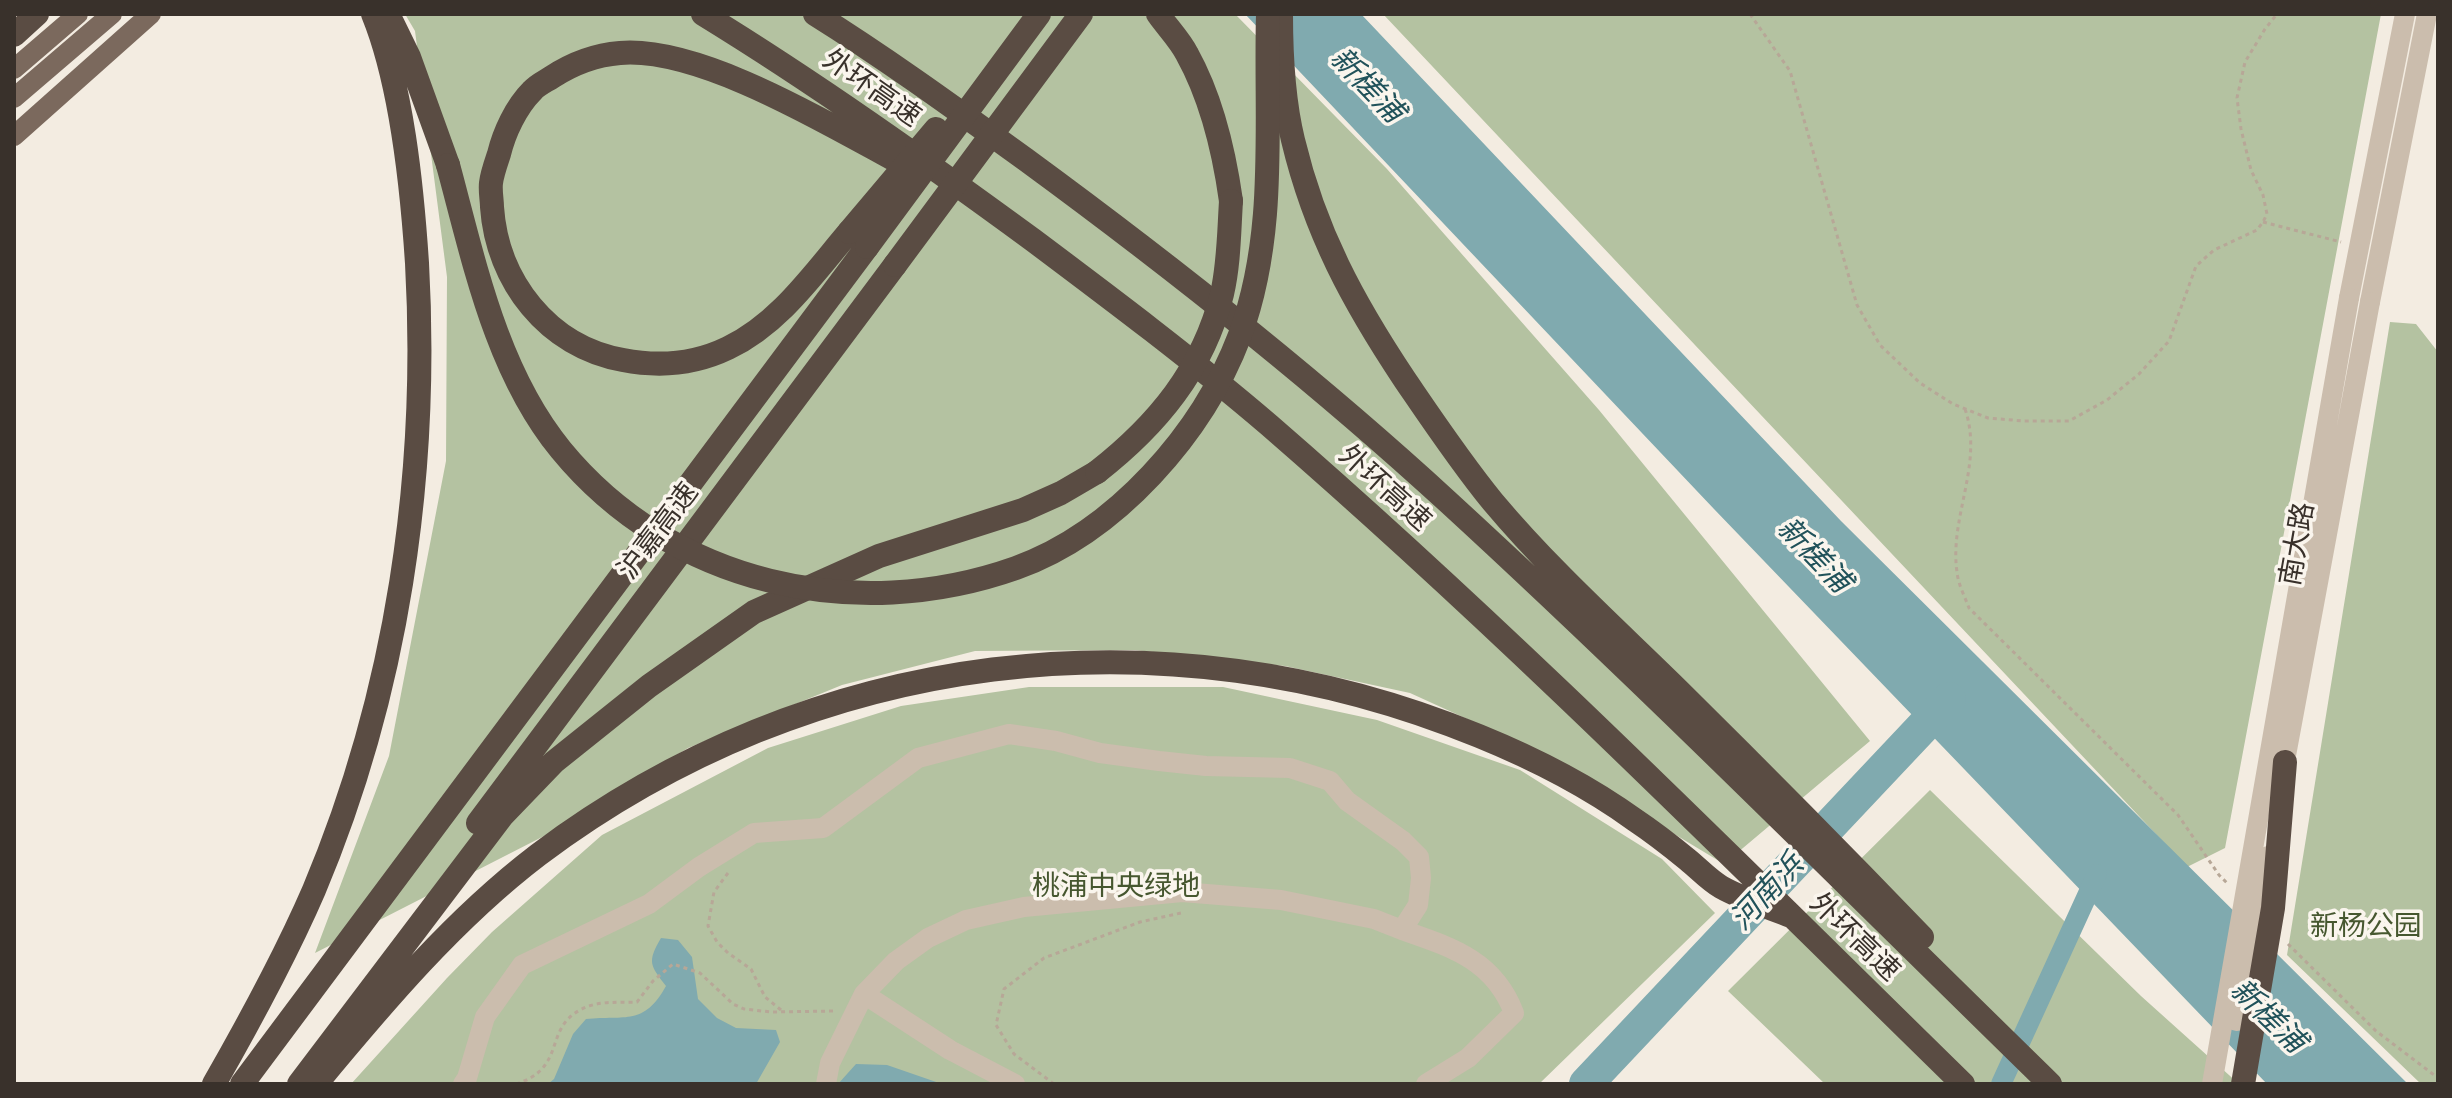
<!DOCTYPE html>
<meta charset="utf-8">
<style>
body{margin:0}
#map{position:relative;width:2452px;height:1098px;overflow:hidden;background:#f3ece1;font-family:"Golos Text",sans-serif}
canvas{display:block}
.frame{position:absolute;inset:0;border:16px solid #39312b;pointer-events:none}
</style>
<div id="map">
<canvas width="2452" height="1098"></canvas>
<div class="frame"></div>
</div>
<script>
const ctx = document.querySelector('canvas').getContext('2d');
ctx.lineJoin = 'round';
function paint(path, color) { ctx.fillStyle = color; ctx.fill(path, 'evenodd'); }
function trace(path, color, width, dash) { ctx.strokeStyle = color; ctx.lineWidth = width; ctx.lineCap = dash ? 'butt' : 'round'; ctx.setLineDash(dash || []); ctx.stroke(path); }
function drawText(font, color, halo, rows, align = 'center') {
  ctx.font = font + ' "Golos Text","Noto Sans SC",sans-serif'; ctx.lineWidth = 7; ctx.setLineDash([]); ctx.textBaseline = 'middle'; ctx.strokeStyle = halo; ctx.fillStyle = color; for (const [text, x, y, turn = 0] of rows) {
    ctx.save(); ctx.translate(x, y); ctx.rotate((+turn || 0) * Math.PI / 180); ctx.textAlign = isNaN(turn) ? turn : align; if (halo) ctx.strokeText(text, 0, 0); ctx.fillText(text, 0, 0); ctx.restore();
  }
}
paint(new Path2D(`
 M405 14H1235L1387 169 1599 410 1870 741 1724 864 1533 749 1410 693 1285 666 1135 650 975 651 842 685 688 748 548 834 315 953 389 756 446 461 447 277 415 31Z
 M1383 14H2381L2225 848 2187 867Z
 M2390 322 2416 324 2438 352V1084H2421L2287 955Z
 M1029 687H1223L1377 720 1520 770 1662 859 1715 913 1539 1084H351L447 978 492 932 602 835 768 748 901 706Z
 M1930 790 2141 996 2239 1084H1825L1728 991Z`), '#b4c2a1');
paint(new Path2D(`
 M1245 14H1361L1841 521 2408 1084H2267L1714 509Z
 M661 938 678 940 692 957 698 999 717 1018 736 1028 776 1030 780 1042 756 1084H548L554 1079 573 1034 586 1019C626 1015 644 1026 666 986 650 965 647 962 661 938Z
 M856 1064 887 1065 942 1084H838Z`), '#80aaaf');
trace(new Path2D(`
 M2001 1084 2097 874`), '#80aaaf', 20);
trace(new Path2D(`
 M1586 1084 1949 699`), '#80aaaf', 34);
trace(new Path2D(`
 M1750 14 1790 71 1857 305 1880 345 1920 383 1953 404 1988 418 2024 421H2069L2107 400 2139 374 2169 341 2196 266 2214 250 2257 230 2263 222 2267 214 2263 195 2251 170 2241 129 2237 98 2245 62 2265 29 2277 14
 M2263 222 2341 242
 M1965 409C1984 464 1949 517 1957 572 1958 584 1965 597 1969 608L2178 815 2219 875 2229 885
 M728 873 714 892 708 926 717 942 728 953 751 969 765 997 781 1010
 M2288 944 2376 1031 2438 1078
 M516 1084C567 1068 543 1030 580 1010 598 1000 617 1003 637 1002L653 981 673 964 700 973 733 1004 744 1009 771 1012 835 1011
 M1054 1084 1014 1054 996 1025 1004 989 1044 958 1140 922 1181 913`), '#b7a797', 3, [4, 4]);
trace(new Path2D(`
 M1402 930C1451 947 1494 960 1514 1013L1468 1058 1426 1084
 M864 994 950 1050 1015 1084
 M463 1084 467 1078 485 1017 522 965 649 904 699 867 754 833 823 828 918 758 1009 734 1056 741 1100 753 1159 761 1206 766 1290 768 1330 781 1347 801 1403 841 1419 857 1421 878 1418 905 1402 930 1374 919 1281 900 1182 892 1024 907 966 920 928 938 896 961 864 994 830 1063 826 1084`), '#cbbdad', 20);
trace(new Path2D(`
 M2349 298 2405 14
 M2370 302 2427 14`), '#cbbdad', 20);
trace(new Path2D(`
 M14 69 78 14
 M14 98 112 14
 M14 136 151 14`), '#7b695d', 20);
trace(new Path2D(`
 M388 14 409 57 448 165
 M703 14C817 84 925 161 1033 240 1113 300 1193 360 1269 425 1510 634 1735 861 1963 1084
 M815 14C887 59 957 110 1025 159 1171 266 1313 378 1447 501 1653 690 1850 889 2050 1084
 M1158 14C1167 27 1180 40 1187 54 1212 99 1224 151 1231 201
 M1281 14C1281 56 1283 99 1293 140 1315 232 1353 302 1405 380 1433 421 1461 463 1493 502 1550 570 1617 630 1680 692 1761 772 1842 854 1922 937
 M14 35 37 14
 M849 232C814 273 779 324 728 348 695 364 659 367 623 360 548 347 497 281 492 207 492 200 490 191 491 183 492 174 496 163 499 154 504 133 516 107 532 91 537 85 546 81 552 77 572 64 595 55 620 53 702 46 835 128 908 167L920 171
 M478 823 895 265
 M214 1084C250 1021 285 957 314 890 397 693 429 477 417 263 412 187 402 85 373 14
 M242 1084 867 247
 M299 1084 502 816 554 762 649 686 754 612 879 556 1023 510 1061 493 1097 472
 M316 1084C383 1003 454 919 538 855 812 649 1163 606 1479 736 1533 758 1588 786 1635 820 1653 832 1671 846 1688 860 1699 869 1709 880 1721 887 1742 899 1768 907 1791 916`), '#5a4c43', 24);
trace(new Path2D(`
 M2282 777 2370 302
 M2237 1021 2268 856
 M2212 1084 2349 298`), '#cbbdad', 20);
trace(new Path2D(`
 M448 165C474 261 496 371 561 450 671 584 855 625 1016 568 1116 532 1203 433 1240 335 1278 232 1265 121 1268 14
 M849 232 936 129
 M867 247 1039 14
 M895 265 1081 14
 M1097 472C1157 425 1203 370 1222 294 1229 264 1229 232 1231 201
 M2243 1084 2273 908 2285 762`), '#5a4c43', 24);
drawText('28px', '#39312b', '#faf5ed', [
 ["外环高速",872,88,35],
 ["外环高速",1385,488,42],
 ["沪嘉高速",658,531,-53],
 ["南大路",2297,544,-80],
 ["外环高速",1855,937,44]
]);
drawText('28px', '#46572f', '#faf5ed', [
 ["桃浦中央绿地",1116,886],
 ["新杨公园",2366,926]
]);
drawText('italic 30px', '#21525a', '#faf5ed', [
 ["新槎浦",1367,85,46],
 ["新槎浦",1814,555,46],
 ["河南浜",1767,892,-47],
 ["新槎浦",2268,1016,44]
]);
</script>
